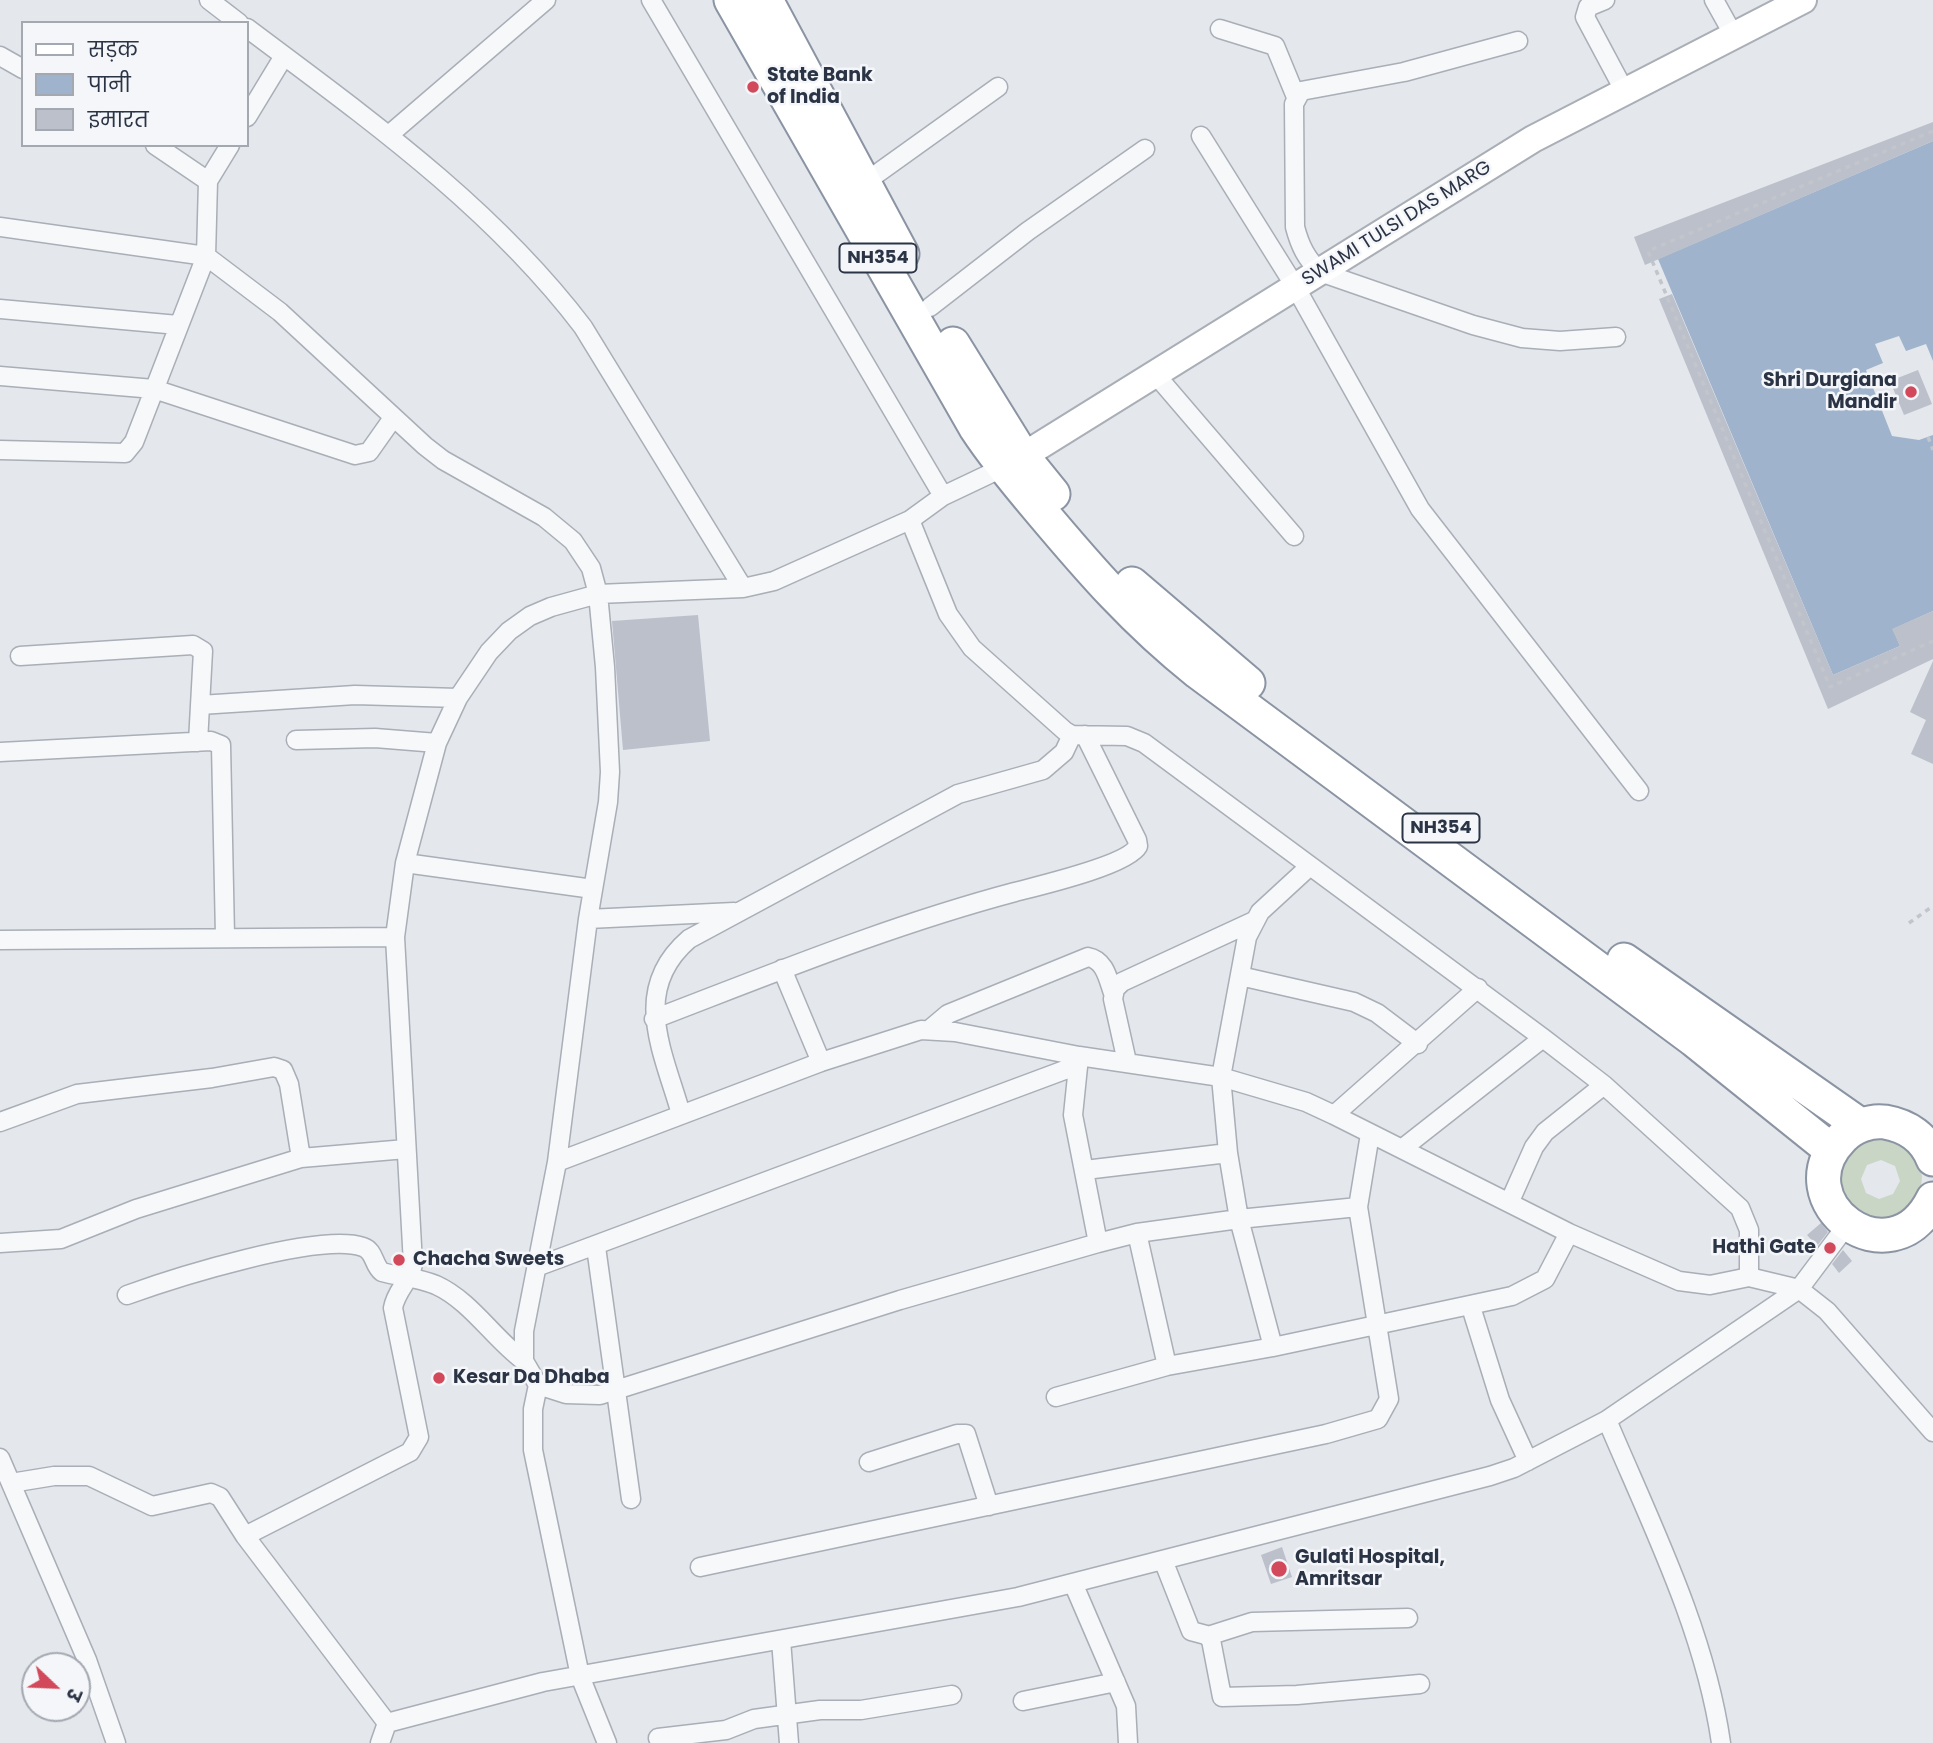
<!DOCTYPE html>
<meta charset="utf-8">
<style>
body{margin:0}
#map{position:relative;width:1933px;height:1743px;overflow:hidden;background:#e4e7ec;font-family:Poppins,"Noto Sans Devanagari",sans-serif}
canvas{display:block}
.legend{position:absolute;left:21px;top:21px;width:228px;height:126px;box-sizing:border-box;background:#f4f6f9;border:2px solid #a4a8b1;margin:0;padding:9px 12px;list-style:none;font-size:21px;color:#2b3445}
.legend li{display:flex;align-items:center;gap:14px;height:35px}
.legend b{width:35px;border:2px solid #a4a8b1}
.north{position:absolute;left:21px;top:1652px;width:70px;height:70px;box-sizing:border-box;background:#f4f6f9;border:2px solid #a4a8b1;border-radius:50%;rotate:113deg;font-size:19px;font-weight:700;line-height:28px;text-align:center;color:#2b3445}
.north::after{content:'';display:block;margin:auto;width:24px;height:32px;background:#d1495b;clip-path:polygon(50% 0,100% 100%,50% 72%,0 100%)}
</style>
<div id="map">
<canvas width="1933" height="1743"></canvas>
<ul class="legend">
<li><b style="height:9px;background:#fff"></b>सड़क</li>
<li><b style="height:19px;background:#9fb4cc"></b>पानी</li>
<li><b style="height:19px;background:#bbc0ca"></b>इमारत</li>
</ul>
<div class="north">उ</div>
</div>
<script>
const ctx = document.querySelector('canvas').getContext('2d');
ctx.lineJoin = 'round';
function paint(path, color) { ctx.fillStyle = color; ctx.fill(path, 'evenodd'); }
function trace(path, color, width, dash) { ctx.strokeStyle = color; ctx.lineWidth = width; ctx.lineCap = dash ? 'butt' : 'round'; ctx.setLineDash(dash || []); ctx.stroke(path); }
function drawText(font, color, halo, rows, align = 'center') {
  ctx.font = font + ' Poppins,sans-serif'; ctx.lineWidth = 5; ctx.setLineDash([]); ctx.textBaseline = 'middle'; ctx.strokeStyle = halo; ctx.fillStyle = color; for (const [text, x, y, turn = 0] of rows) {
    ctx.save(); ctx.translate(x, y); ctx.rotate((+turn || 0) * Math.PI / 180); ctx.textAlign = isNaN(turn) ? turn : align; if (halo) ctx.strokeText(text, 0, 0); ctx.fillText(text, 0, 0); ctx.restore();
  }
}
paint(new Path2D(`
 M1886 1137 1907 1147 1920 1165 1922 1177 1921 1188 1910 1209 1890 1221 1856 1215 1837 1186C1844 1151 1850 1141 1886 1137ZM1881 1160 1895 1166 1900 1181 1893 1194 1879 1199 1866 1193 1861 1179 1867 1165Z`), '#c9d6c5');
paint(new Path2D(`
 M1933 141V361L1926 344 1906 351 1899 336 1875 344 1883 363 1866 370 1892 436 1919 440 1933 435V611L1893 629 1900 646 1833 675 1658 259Z`), '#9fb4cc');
paint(new Path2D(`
 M1933 122V141L1645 265 1634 237Z
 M1672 294 1833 675 1900 646 1892 629 1933 611V659L1828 709 1659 299Z
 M1918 370 1932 404 1904 415 1890 381Z
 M698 615 710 741 623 750 612 621Z
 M1933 661V764L1911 754 1926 720 1910 712Z
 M1821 1223 1828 1232 1817 1246 1807 1235Z
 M1843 1250 1852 1261 1839 1273 1832 1264Z
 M1282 1547 1292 1577 1271 1584 1261 1555Z`), '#bbc0ca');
const street = new Path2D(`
 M209 0 239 23
 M651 0 943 496 1002 468
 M1605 0 1588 7 1585 17 1625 92
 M1714 0 1734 36
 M247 28C367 118 491 206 583 327L743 588
 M1220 29 1275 46 1296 97
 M1518 41 1404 72 1301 91 1294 104 1295 227C1300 246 1306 258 1320 272L1473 325 1522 338 1560 341 1616 337
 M0 56 23 69
 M247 117 284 56
 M390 134 546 0
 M1201 136 1296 288 1420 509 1639 791
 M155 145 208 181 206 256 280 312 425 446 443 460 544 517 573 541 591 568 598 594 605 667 610 772 608 802 588 919 557 1162 524 1331V1361L538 1385 566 1394 600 1395 900 1300 1098 1243 1137 1233 1239 1219 1358 1207
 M208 181 230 145
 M864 183 998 87
 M0 227 206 256 134 442 125 453 0 450
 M930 307 1028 231 1145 149
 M0 309 178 325
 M1156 375 1294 536
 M0 376 154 389 355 455 369 452 393 418
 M910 520 948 614 972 648 1065 731 1072 735 1127 736 1144 743 1543 1038 1604 1085 1740 1208 1749 1230V1277
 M20 656 193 645 203 651 198 742
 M200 705 355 695 458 698
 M296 740 375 738 437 743
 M0 752 211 741 221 745 225 936
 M405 863 593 889
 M1310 866 1260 912 1247 937 1221 1077 1228 1153 1239 1219 1273 1347 1512 1296 1545 1279 1569 1233
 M588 919 734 912
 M0 940 395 937
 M782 969 821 1062
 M1240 976 1354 1002 1377 1013 1418 1044
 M654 1019C774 973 891 925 1015 892 1038 886 1128 865 1138 846L1137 840 1085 735
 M929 1030 948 1014 1088 957C1105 960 1108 979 1113 993
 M1079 1057 1073 1115 1098 1243
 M1127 1062 1113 999 1115 989 1122 982 1254 921
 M681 1114C663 1051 630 990 689 939L958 794 1043 770 1064 752 1072 735
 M1334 1115 1478 988
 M0 1122 77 1094 212 1078 274 1067 283 1070 289 1084 301 1158 406 1149
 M1403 1148 1543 1038
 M557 1162 821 1062 921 1030 955 1032 1079 1056 1221 1077 1306 1102 1334 1115 1569 1233 1679 1281 1710 1285 1749 1277 1799 1289 1827 1311 1933 1432
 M1085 1170 1228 1153
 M1510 1201 1534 1147 1545 1132 1604 1085
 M1137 1233 1167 1366
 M0 1243 61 1239 136 1209 301 1158
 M596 1247 631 1499
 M539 1266 1078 1065
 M127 1295C174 1278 319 1232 363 1247 375 1251 373 1265 382 1272 400 1277 417 1277 436 1285 471 1301 493 1338 524 1361
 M1471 1307 1500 1400 1528 1461
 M538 1385 533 1409V1450L580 1676 607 1743
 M1056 1397 1167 1366 1273 1347
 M1607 1420C1651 1524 1705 1631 1721 1743
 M0 1458 87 1660 116 1743
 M869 1462 957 1434H966L989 1506
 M11 1483 54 1476H89L152 1506 211 1493 220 1497 245 1536
 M1163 1560 1191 1631 1206 1635 1211 1640 1222 1697 1297 1695 1420 1684
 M700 1567 1326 1434 1378 1419 1389 1399 1358 1207 1370 1134
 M1073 1583 1126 1706 1128 1743
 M1208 1636 1252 1622 1408 1618
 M781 1640 789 1743
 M1023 1701 1116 1682
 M387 1723 245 1536 410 1452 419 1437 393 1308C396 1290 411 1280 413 1264L395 937 405 863 437 743 458 698 489 652 509 631 530 616 551 607 598 594 743 588 774 581 910 520 943 496
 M387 1723 543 1682 1018 1597 1490 1476 1514 1468 1607 1420 1799 1289 1847 1225
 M658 1738 726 1730 754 1719 820 1710H861L952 1695
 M380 1743 387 1723`);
const secondary = new Path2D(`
 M1007 466 1533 139 1803 0`);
const highway = new Path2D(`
 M731 0 976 428C995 457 1016 482 1038 508 1090 570 1135 622 1198 672L1694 1040 1831 1150
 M766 0 902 254
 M953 344 1023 457 1053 494
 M1132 584 1248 683
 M1624 960 1860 1125
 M1933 1159C1925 1138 1908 1126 1885 1122 1870 1120 1852 1127 1842 1138 1780 1201 1891 1284 1933 1199`);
trace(street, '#a9aeb7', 21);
trace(secondary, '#a9aeb7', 30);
trace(highway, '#8b94a3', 37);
trace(new Path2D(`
 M1933 131 1648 251 1830 687 1933 641
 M1928 437 1933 450
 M1909 923 1933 906`), '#c2c5cb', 3.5, [5, 5]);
trace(street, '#f7f8fa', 18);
trace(secondary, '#fff', 26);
trace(highway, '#fff', 33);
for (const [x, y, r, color] of [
 [753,87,7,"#d1495b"],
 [1911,392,7,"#d1495b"],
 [1830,1248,7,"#d1495b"],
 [399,1260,7,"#d1495b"],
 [439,1378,7,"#d1495b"],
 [1279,1569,9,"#d1495b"]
]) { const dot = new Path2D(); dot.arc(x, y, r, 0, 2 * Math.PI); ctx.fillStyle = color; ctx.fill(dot); trace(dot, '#f4f6f9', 2.5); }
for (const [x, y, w] of [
 [878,258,77],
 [1441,828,77]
]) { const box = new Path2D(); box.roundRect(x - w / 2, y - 14.5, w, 29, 5); ctx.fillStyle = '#f4f6f9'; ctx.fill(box); trace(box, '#2b3445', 2); }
drawText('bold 18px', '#2b3445', null, [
 ["NH354",878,258],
 ["NH354",1441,828]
]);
drawText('bold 19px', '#2b3445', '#f4f6f9', [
 ["State Bank",767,76],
 ["of India",767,98],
 ["Shri Durgiana",1897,381,"right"],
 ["Mandir",1897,403,"right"],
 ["Hathi Gate",1816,1248,"right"],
 ["Chacha Sweets",413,1260],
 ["Kesar Da Dhaba",453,1378],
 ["Gulati Hospital,",1295,1558],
 ["Amritsar",1295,1580]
], 'left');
drawText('19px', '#2b3445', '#f4f6f9', [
 ["SWAMI TULSI DAS MARG",1397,224,-32]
]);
</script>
